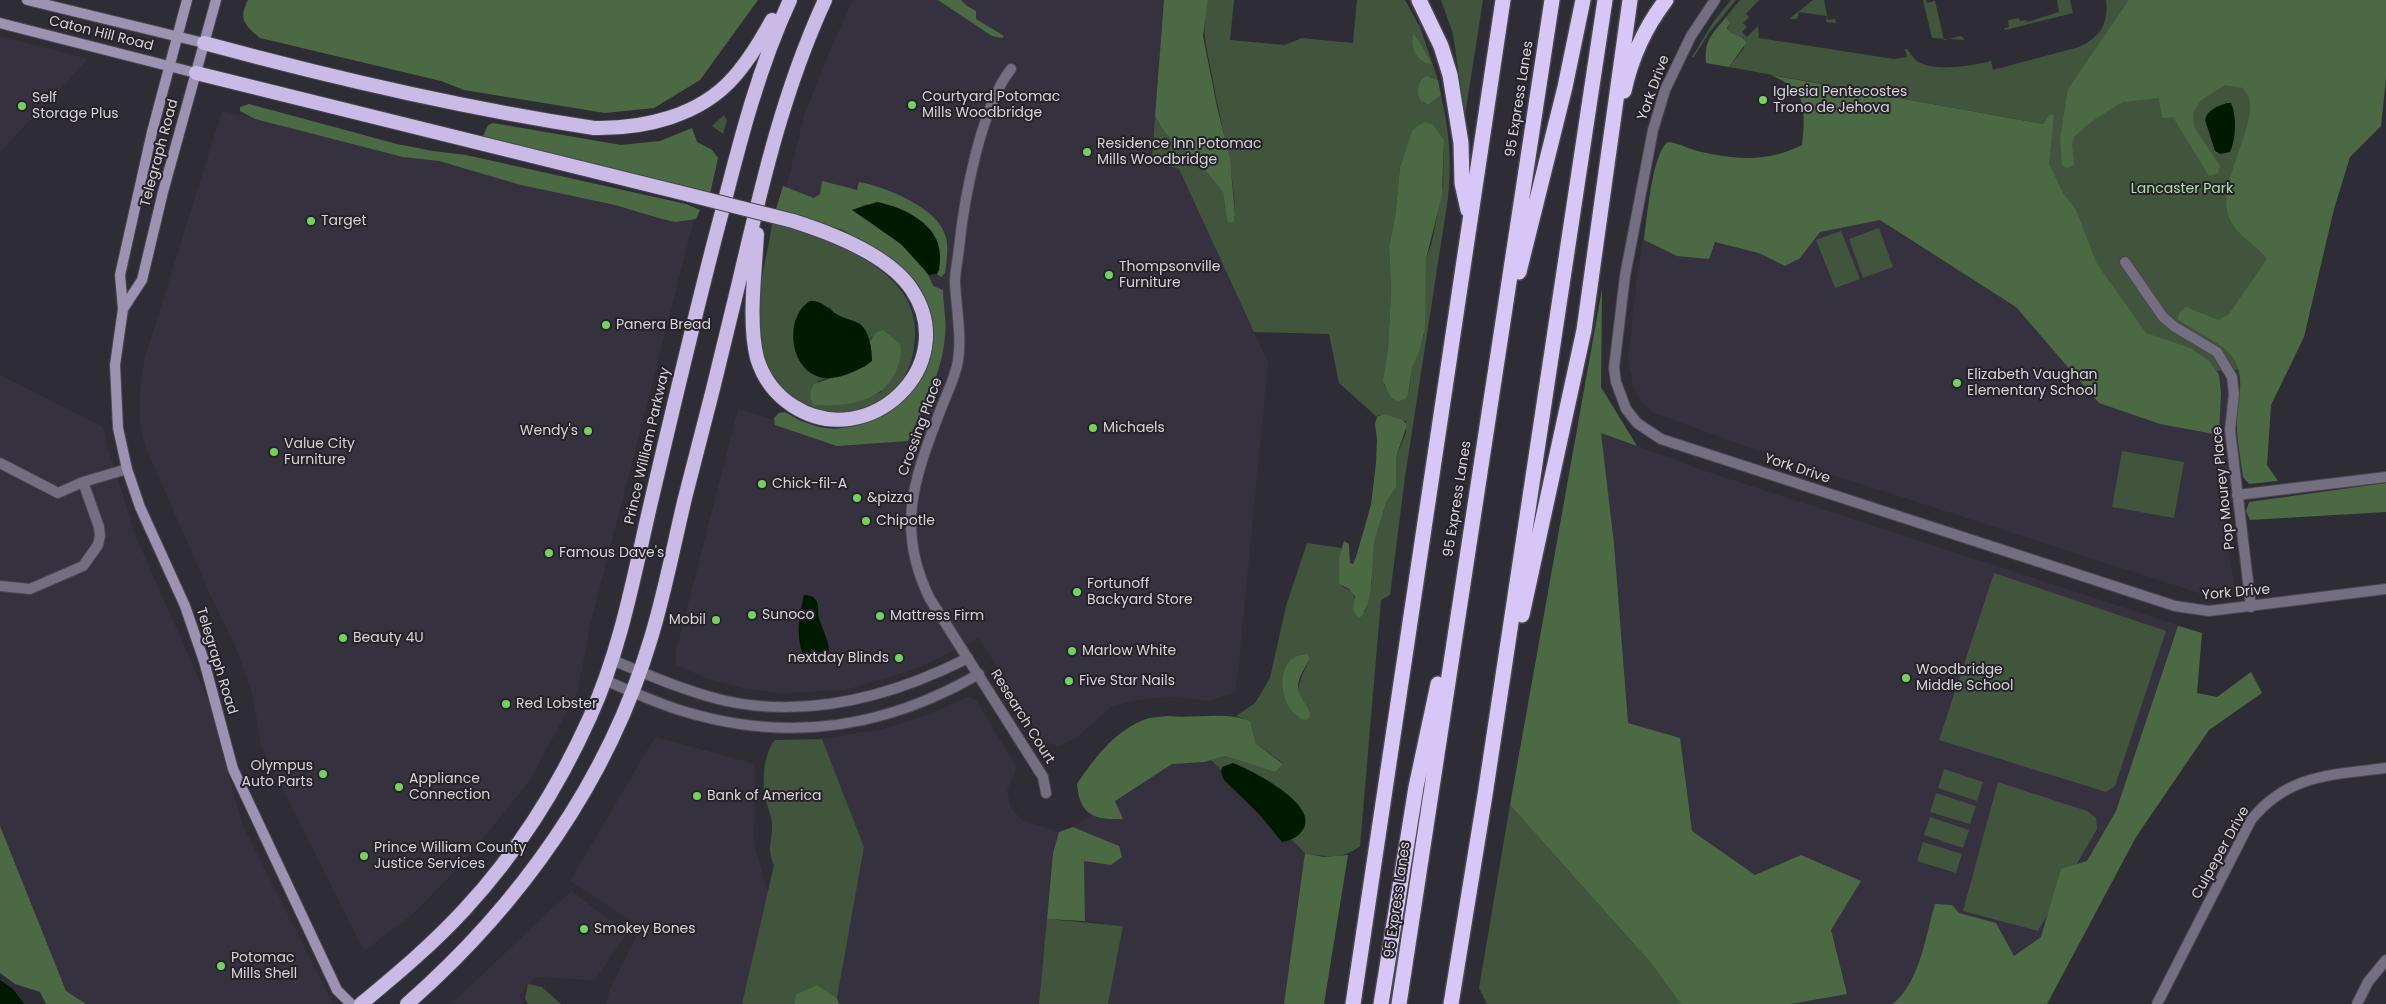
<!DOCTYPE html>
<style>
body{margin:0}
canvas{display:block;background:#2e2c34}
</style>
<canvas width="2386" height="1004"></canvas>
<script>
const ctx = document.querySelector('canvas').getContext('2d');
ctx.lineJoin = 'round';
function paint(path, color) { ctx.fillStyle = color; ctx.fill(path, 'evenodd'); }
function trace(path, color, width, dash) { ctx.strokeStyle = color; ctx.lineWidth = width; ctx.lineCap = dash ? 'butt' : 'round'; ctx.setLineDash(dash || []); ctx.stroke(path); }
function drawText(font, color, halo, rows, align = 'center') {
  ctx.font = font + ' Poppins,sans-serif'; ctx.lineWidth = 4; ctx.setLineDash([]); ctx.textBaseline = 'middle'; ctx.strokeStyle = halo; ctx.fillStyle = color; for (const [text, x, y, turn = 0] of rows) {
    ctx.save(); ctx.translate(x, y); ctx.rotate((+turn || 0) * Math.PI / 180); ctx.textAlign = isNaN(turn) ? turn : align; if (halo) ctx.strokeText(text, 0, 0); ctx.fillText(text, 0, 0); ctx.restore();
  }
}
paint(new Path2D(`
 M853 0H1164L1152 161 1179 169 1268 363 1236 692 1208 701 1174 697 1141 699 1111 707 1076 738 1059 746 1043 741 979 638 918 668 846 690 781 693 746 689 706 678 676 665V651L738 409 805 429 887 428 938 357 900 261 784 196 804 116 830 50Z
 M0 36 88 59 0 152Z
 M222 111 695 216 589 630 578 691 530 780 464 862 413 914 364 951 262 748 252 693 234 643 212 599 145 445 140 421V389L145 358Z
 M1654 169 2016 224 2290 366 2271 405 2224 522 2235 590 2202 594 1759 451 1652 412 1640 400 1634 389 1628 361 1636 285Z
 M0 375 103 427 106 442 135 535 209 702 242 824 333 1004H86L66 991 0 826Z
 M1601 433 1705 471 2202 633 2058 983 2047 1004H1681L1631 766Z
 M968 697 976 700 1016 766 1014 775 1007 790 1011 808 1022 820 1059 832 1053 853 1039 1004H839L837 998 864 847 822 739 883 729 928 715Z
 M655 737 755 764 754 844 773 911 751 1004H606L610 989 641 927 570 881Z
 M1211 760 1305 853 1284 1004H1108L1123 926 1085 921 1084 860 1073 827 1172 764Z
 M571 891 627 933 595 980 535 977 520 995 523 1004H451Z`), '#36313f');
paint(new Path2D(`
 M1208 0H1234L1230 40 1285 45 1302 38 1353 43 1357 0H1405L1420 27 1438 80 1429 77 1423 103 1428 105 1441 95C1449 129 1452 163 1448 198L1405 477 1390 595 1381 600 1360 846C1342 860 1326 857 1305 853L1211 760 1225 756 1275 772 1283 763 1256 744 1250 721 1236 716 1255 703 1270 678 1286 606 1307 543 1342 548 1339 557 1341 586 1353 592 1355 601 1365 612 1372 582 1371 569 1374 543 1386 503 1396 487V457L1406 433V421L1379 415 1377 417 1339 383 1329 334 1254 332 1179 169 1152 161 1155 116 1165 133 1198 162 1223 192 1227 220 1235 218C1235 170 1220 123 1212 75 1206 43 1201 34 1208 0ZM1429 123 1444 140 1443 185 1432 242 1426 259 1424 335 1412 368 1409 391 1394 399 1384 385V376L1388 349 1391 290 1389 247 1395 217 1400 167 1410 138ZM1303 654H1308L1310 658C1302 679 1290 689 1308 710L1298 717C1282 699 1274 662 1303 654Z
 M1441 0H1483L1465 115 1453 34Z
 M1731 0H1736L1709 33 1694 57H1692L1714 21Z
 M1740 0H1759L1746 14 1749 17 1743 23 1747 27 1742 32 1747 37 1758 26 1759 38 1894 59 1907 57 1905 49H1907C1911 54 1914 60 1920 63 1938 71 1972 66 1991 61L1993 70 2079 47C2100 37 2109 23 2106 0H2386L2366 51 2290 366 2136 376 2016 224 2043 124 1729 67 1744 48V38L1729 33 1727 30 1730 23 1726 17Z
 M1813 0H1824L1828 20 1835 19 1836 23 1826 22 1827 16 1799 12 1797 19H1789Z
 M1923 0H1926L1927 3 1935 1 1944 40 1961 36 1965 40 1932 38Z
 M2057 0H2070L2073 13 2005 30 2004 28 2009 27 2008 20 2019 18 2020 21 2026 20 2027 22 2059 12Z
 M724 115 727 120 723 134 712 126Z
 M772 223C817 235 878 255 905 296 914 311 917 330 914 347 908 401 854 425 807 406 783 396 766 375 760 350 750 307 767 264 772 223ZM830 307 835 314 865 330 869 342 872 336 881 392C858 402 839 406 814 405L818 381 825 379C795 371 793 347 795 320Z
 M1879 228 1893 267 1863 278 1849 239Z
 M1841 231 1860 279 1835 288 1816 240Z
 M2122 451 2184 462 2174 518 2112 507Z
 M1994 573 2166 631 2115 786 2106 792 1939 740Z
 M822 739 864 847 837 998 817 985 796 994 794 1004H742L774 865C766 847 773 841 772 823 771 814 767 806 765 797 762 780 764 753 775 740Z
 M1944 769 1983 782 1977 801 1938 788Z
 M1998 782 2087 811 2096 818 2097 829 2038 931 1963 911Z
 M1936 793 1976 806 1970 824 1930 812Z
 M1510 805 1650 962 1681 1004H1487L1479 988Z
 M1930 817 1969 830 1963 848 1924 835Z
 M1923 842 1962 854 1956 873 1917 861Z
 M1047 919 1123 926 1108 1004H1039Z
 M528 984 542 987 561 1004H528L525 998Z`), '#40553c');
paint(new Path2D(`
 M248 0H758L700 80 654 108 605 113 464 90 441 81 260 38C245 25 238 20 248 0Z
 M938 0H961L967 6 976 11V19L1004 36 1002 38 992 36Z
 M1164 0H1208L1203 36 1217 107 1230 159 1235 215 1233 223 1227 221 1223 192 1198 162 1165 133 1155 116Z
 M2129 0H2386V79L2381 126 2350 157 2334 209 2304 337 2271 405 2267 465 2278 481 2249 484 2243 477C2241 460 2237 441 2237 424 2237 401 2247 377 2232 356 2221 342 2193 330 2178 319L2179 313 2186 307 2218 320 2229 314 2267 259C2255 242 2231 234 2227 210 2221 178 2257 123 2249 98 2248 95 2245 91 2243 88L2225 85 2201 100 2193 113 2194 127 2220 166 2218 173 2209 176 2173 117 2162 118 2159 98 2124 102 2117 105 2091 122 2074 137 2072 144 2074 165 2066 168 2062 164 2060 139 2068 89Z
 M1726 17 1730 23 1727 28 1729 32 1743 38 1746 43 1729 67 1706 63C1704 39 1712 35 1726 17Z
 M1413 34 1417 38 1432 64C1416 63 1411 48 1413 34Z
 M1771 75 2043 124 2050 114 2054 115 2049 164 2063 193 2076 210 2097 264 2146 333 2190 348 2209 361 2219 375 2221 393 2219 435 2160 424 2099 403 2016 307 1880 220 1820 232 1800 258 1785 266 1759 253 1715 242 1709 259 1677 256 1644 240C1647 219 1652 153 1668 142 1680 143 1690 150 1702 152 1738 160 1768 162 1802 145 1804 131 1805 111 1800 97 1796 87 1780 79 1771 75Z
 M1426 76 1438 80 1441 95 1428 105 1421 101C1416 92 1417 82 1426 76Z
 M249 104 397 144 433 151 466 155 686 204 700 210 696 219 675 222 659 218 615 205 521 185 439 161 403 157 255 119 240 111V107Z
 M1425 122 1433 125 1444 140 1442 195 1426 259 1425 329 1420 349 1412 368 1408 395 1405 399 1397 401 1390 396 1383 381 1388 349 1391 290 1389 247 1395 217 1400 167 1412 131 1416 127Z
 M493 123 621 145 660 141 692 128 697 142 712 150 718 158 710 194 483 136 488 125Z
 M822 181 857 190 859 182C886 187 940 208 946 238 949 249 946 262 945 273L941 277 937 274 940 269 867 204 853 210C881 231 921 251 933 286L943 290C943 305 947 322 945 336 942 374 923 407 908 441L837 446 775 425 774 418 779 413 785 412 801 421 819 427 834 429 855 426 885 414 902 401 915 386 921 374 929 338 892 261 843 230 776 209 783 186 814 198 820 194Z
 M1602 289 1601 387 1637 446 1601 433 1614 544 1628 723 1680 738 1692 831 1755 875 1801 855 1861 881 1831 930 1847 994 1791 1004H1681L1650 962 1510 805Z
 M883 330 900 344C902 354 900 361 896 371 883 403 843 407 814 405 808 397 810 392 814 384L866 366 871 347 869 342 877 332Z
 M1384 414 1403 420 1407 425 1396 457V487L1386 503 1374 543 1371 588 1368 603 1362 616 1358 618 1353 610 1355 596 1349 589 1339 584V557L1344 541 1349 544 1350 563 1353 564 1356 557 1371 505 1376 463 1377 439 1375 424 1377 417Z
 M2386 483V512L2250 520 2246 511 2249 502Z
 M2178 626 2202 633 2197 693 2217 697 2251 672 2262 693 2209 730 2136 837 2047 1004H1893C1920 981 1925 938 1935 904L1952 905 1959 913 1996 923 2014 956 2041 937 2061 869 2087 861 2116 811Z
 M1308 654 1310 658C1306 667 1297 678 1298 688 1299 699 1311 707 1310 717L1306 720C1277 713 1272 653 1308 654Z
 M1168 716C1195 719 1224 711 1250 721L1256 744 1283 764 1275 772 1225 756 1204 762 1172 764 1115 801 1123 819C1093 820 1080 815 1077 784 1094 759 1113 733 1141 721 1148 717 1159 717 1168 716Z
 M0 826 66 991 86 1004H46L40 992 15 984 0 973Z
 M1073 827 1119 846 1122 857 1111 865 1084 861 1085 921 1047 919 1053 853 1059 832Z
 M1305 853 1323 857 1348 855 1324 1004H1284Z
 M817 985 837 998 839 1004H794L796 994Z`), '#4b6a44');
paint(new Path2D(`
 M2227 103H2231C2237 117 2236 139 2230 152L2220 154 2215 151 2205 120C2207 110 2218 106 2227 103Z
 M877 202C903 207 940 224 940 256 940 263 940 268 937 274L929 275 901 244 852 210Z
 M810 301C824 301 827 309 838 315 845 319 854 320 860 324 870 332 872 350 872 361 865 367 857 370 848 374 791 396 779 319 810 301Z
 M804 595C808 595 813 596 815 599 820 604 817 612 819 618 821 627 837 655 824 661 819 664 814 661 810 658L805 659C795 639 799 616 804 595Z
 M1233 763C1251 770 1317 803 1304 828 1299 837 1292 840 1282 842L1259 814 1224 780 1221 772 1222 767Z
 M0 980 13 989 24 1004H0Z`), '#001a00');
const minor = new Path2D(`
 M1011 69C981 107 964 199 959 248 958 259 955 271 955 282 956 308 962 335 958 361 955 379 945 397 939 414 913 481 896 531 930 599L1043 777 1046 793
 M2125 262 2163 317 2175 327 2217 352 2232 377 2234 394 2230 430 2251 607
 M0 463 58 493 83 482 127 469
 M2237 495 2386 477
 M0 586 30 589 83 566 98 545 100 536 99 527 83 482
 M612 660C649 675 687 692 726 701 811 719 893 696 968 658
 M605 680C632 692 658 704 686 712 790 743 886 728 979 674
 M2157 1004 2251 820C2288 774 2332 775 2386 768
 M2357 1004 2368 982 2386 960`);
const tertiary = new Path2D(`
 M1715 0 1691 36 1665 90 1653 130 1625 276 1614 368 1616 382 1626 409 1637 423 1661 439 2175 606 2209 611 2386 589`);
const secondary = new Path2D(`
 M27 0 204 43
 M187 0 152 132 120 275 123 309 115 365 118 428 127 469 140 507 185 606 204 661 233 769 337 990 351 1004
 M0 23 196 73
 M123 309 142 280 163 192 216 0`);
const trunk = new Path2D(`
 M204 43C333 78 462 108 594 128 644 129 700 116 734 77 749 60 761 40 772 20
 M196 73 690 195
 M757 234C755 272 748 322 757 358 763 378 776 395 793 406 868 454 962 366 912 290 889 255 831 233 793 221
 M361 1004C397 974 433 944 465 909 516 854 559 786 590 717 621 649 634 575 651 502 674 404 697 305 723 208 741 137 759 67 790 0
 M407 1004C519 906 608 782 651 638 665 592 674 544 685 498 704 426 722 354 739 282 762 184 783 91 825 0`);
const motorway = new Path2D(`
 M1419 0 1441 46 1450 75 1461 143 1462 183 1468 210
 M1624 91C1631 59 1646 26 1666 0
 M1519 272 1565 87 1583 0
 M1522 615 1584 330 1630 0
 M1353 1004 1503 0
 M1381 1004 1416 787 1438 684
 M1399 1004 1552 0
 M1451 1004 1485 795 1605 0`);
trace(minor, '#49474e', 12);
trace(tertiary, '#49474e', 12);
trace(secondary, '#49474e', 12);
trace(trunk, '#49474e', 16);
trace(motorway, '#49474e', 18);
trace(minor, '#746e81', 10);
trace(tertiary, '#746e81', 10);
trace(secondary, '#9c92b1', 10);
trace(trunk, '#c9bae6', 14);
trace(motorway, '#d7c7f7', 15);
const trunkBridge = new Path2D(`
 M690 195 793 221`);
trace(trunkBridge, '#49474e', 16, []);
trace(trunkBridge, '#c9bae6', 14);
for (const [x, y, r, color] of [
 [1763,100,5,"#73d25c"],
 [912,105,5,"#73d25c"],
 [22,106,5,"#73d25c"],
 [1087,152,5,"#73d25c"],
 [311,221,5,"#73d25c"],
 [1109,275,5,"#73d25c"],
 [606,325,5,"#73d25c"],
 [1957,383,5,"#73d25c"],
 [1093,428,5,"#73d25c"],
 [588,431,5,"#73d25c"],
 [274,452,5,"#73d25c"],
 [762,484,5,"#73d25c"],
 [857,498,5,"#73d25c"],
 [866,521,5,"#73d25c"],
 [549,553,5,"#73d25c"],
 [1077,592,5,"#73d25c"],
 [752,615,5,"#73d25c"],
 [880,616,5,"#73d25c"],
 [716,620,5,"#73d25c"],
 [343,638,5,"#73d25c"],
 [1072,651,5,"#73d25c"],
 [899,658,5,"#73d25c"],
 [1906,678,5,"#73d25c"],
 [1069,681,5,"#73d25c"],
 [506,704,5,"#73d25c"],
 [323,774,5,"#73d25c"],
 [399,787,5,"#73d25c"],
 [697,796,5,"#73d25c"],
 [364,856,5,"#73d25c"],
 [584,929,5,"#73d25c"],
 [221,966,5,"#73d25c"]
]) { const dot = new Path2D(); dot.arc(x, y, r, 0, 2 * Math.PI); ctx.fillStyle = color; ctx.fill(dot); trace(dot, '#25222a', 2); }
drawText('14px', '#d6d4d9', '#25222a', [
 ["Caton Hill Road",101,34,14],
 ["York Drive",1654,88,-70],
 ["95 Express Lanes",1520,99,-81],
 ["Telegraph Road",160,153,-75],
 ["Crossing Place",921,427,-70],
 ["Prince William Parkway",648,446,-77],
 ["York Drive",1797,469,18],
 ["Pop Mourey Place",2224,488,-96],
 ["95 Express Lanes",1458,499,-81],
 ["York Drive",2236,593,-5],
 ["Telegraph Road",216,661,73],
 ["Research Court",1022,717,58],
 ["Culpeper Drive",2221,853,-61],
 ["95 Express Lanes",1398,900,-82]
]);
drawText('14px', '#d6d4d9', '#25222a', [
 ["Iglesia Pentecostes",1773,92],
 ["Trono de Jehova",1773,108],
 ["Courtyard Potomac",922,97],
 ["Mills Woodbridge",922,113],
 ["Self",32,98],
 ["Storage Plus",32,114],
 ["Residence Inn Potomac",1097,144],
 ["Mills Woodbridge",1097,160],
 ["Target",321,221],
 ["Thompsonville",1119,267],
 ["Furniture",1119,283],
 ["Panera Bread",616,325],
 ["Elizabeth Vaughan",1967,375],
 ["Elementary School",1967,391],
 ["Michaels",1103,428],
 ["Wendy's",578,431,"right"],
 ["Value City",284,444],
 ["Furniture",284,460],
 ["Chick-fil-A",772,484],
 ["&pizza",867,498],
 ["Chipotle",876,521],
 ["Famous Dave's",559,553],
 ["Fortunoff",1087,584],
 ["Backyard Store",1087,600],
 ["Sunoco",762,615],
 ["Mattress Firm",890,616],
 ["Mobil",706,620,"right"],
 ["Beauty 4U",353,638],
 ["Marlow White",1082,651],
 ["nextday Blinds",889,658,"right"],
 ["Woodbridge",1916,670],
 ["Middle School",1916,686],
 ["Five Star Nails",1079,681],
 ["Red Lobster",516,704],
 ["Olympus",313,766,"right"],
 ["Auto Parts",313,782,"right"],
 ["Appliance",409,779],
 ["Connection",409,795],
 ["Bank of America",707,796],
 ["Prince William County",374,848],
 ["Justice Services",374,864],
 ["Smokey Bones",594,929],
 ["Potomac",231,958],
 ["Mills Shell",231,974]
], 'left');
drawText('14px', '#aee0a2', '#25222a', [
 ["Lancaster Park",2182,189]
]);
</script>
